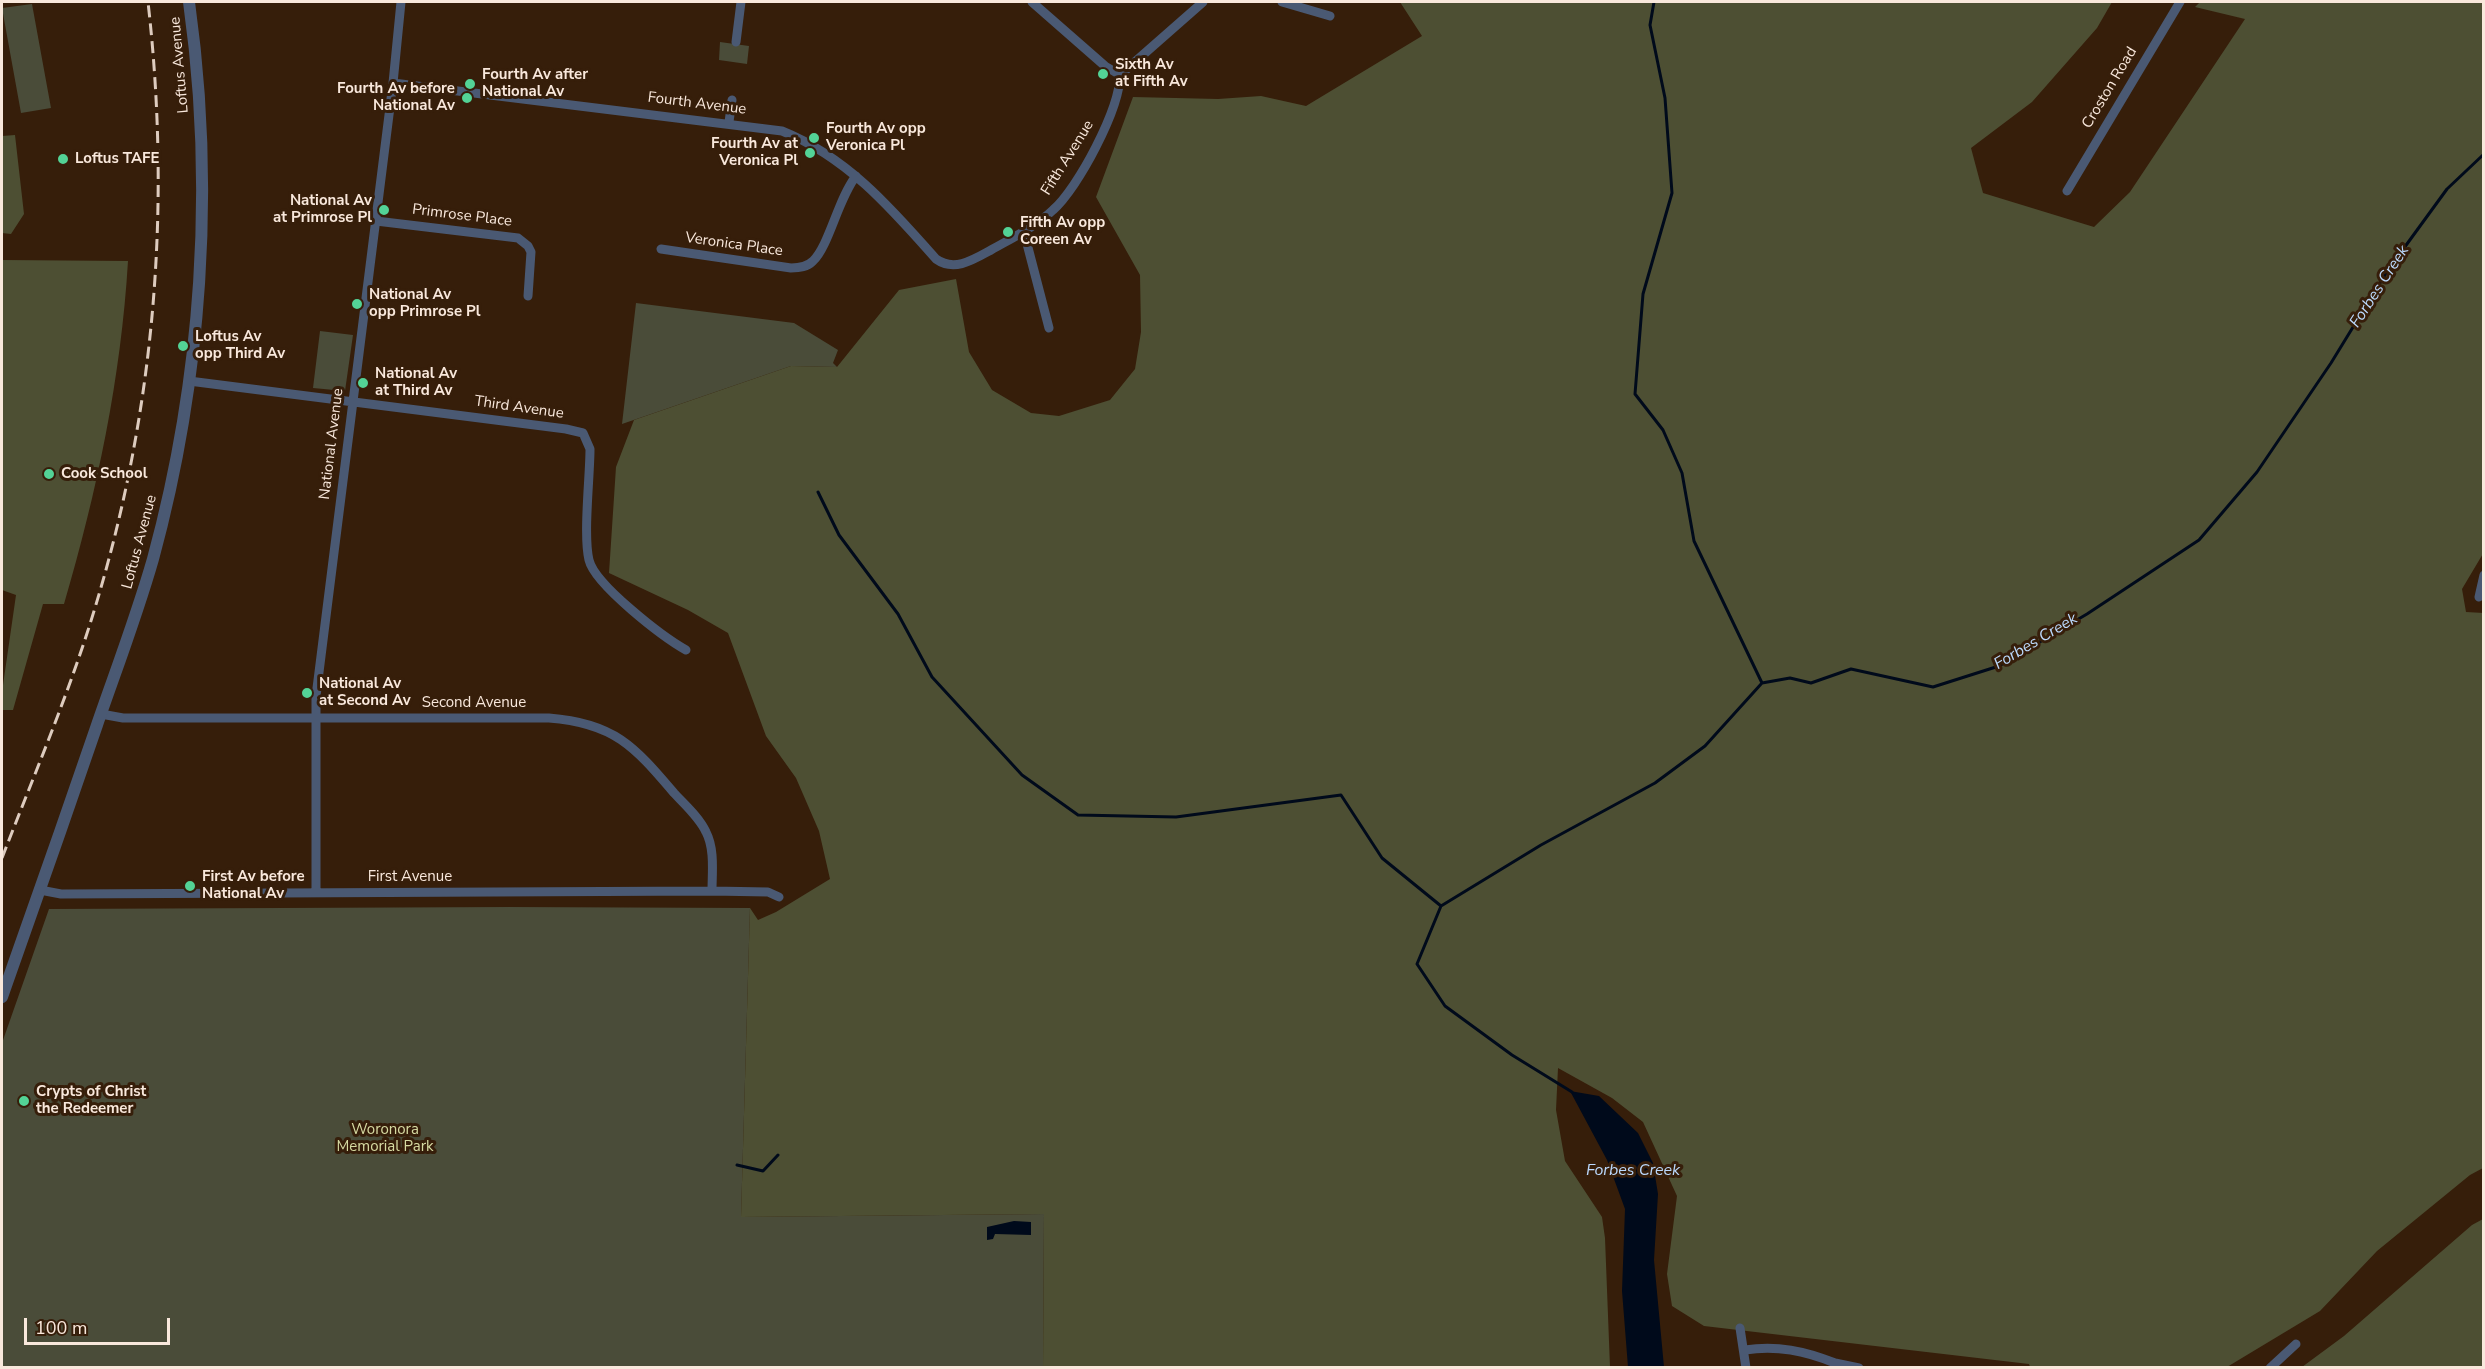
<!DOCTYPE html>
<style>
body{margin:0}
#map{position:relative;width:2485px;height:1369px;overflow:hidden;background:#361e0a;font-family:"Nunito Sans",sans-serif}
canvas{display:block}
.frame{position:absolute;inset:0;border:3px solid #f9e8dc;pointer-events:none}
.scale{position:absolute;left:24px;top:1318px;width:146px;height:27px;box-sizing:border-box;border:3px solid #f9e8dc;border-top:0;padding-left:8px;font-size:18px;line-height:21px;white-space:nowrap;color:#f9e8dc;-webkit-text-stroke:4px #361e0a;paint-order:stroke}
</style>
<div id="map">
<canvas width="2485" height="1369"></canvas>
<div class="frame"></div>
<div class="scale">100 m</div>
</div>
<script>
const ctx = document.querySelector('canvas').getContext('2d');
ctx.lineJoin = 'round';
function paint(path, color) { ctx.fillStyle = color; ctx.fill(path, 'evenodd'); }
function trace(path, color, width, dash) { ctx.strokeStyle = color; ctx.lineWidth = width; ctx.lineCap = dash ? 'butt' : 'round'; ctx.setLineDash(dash || []); ctx.stroke(path); }
function drawText(font, color, halo, rows, align = 'center') {
  ctx.font = font + ' "Nunito Sans",sans-serif'; ctx.lineWidth = 6; ctx.setLineDash([]); ctx.textBaseline = 'middle'; ctx.strokeStyle = halo; ctx.fillStyle = color; for (const [text, x, y, turn = 0] of rows) {
    ctx.save(); ctx.translate(x, y); ctx.rotate((+turn || 0) * Math.PI / 180); ctx.textAlign = isNaN(turn) ? turn : align; if (halo) ctx.strokeText(text, 0, 0); ctx.fillText(text, 0, 0); ctx.restore();
  }
}
paint(new Path2D(`
 M32 4 51 108 21 113 2 8Z
 M720 42 749 46 747 64 719 60Z
 M636 303 794 323 838 350 833 363 837 367 791 366 622 424Z
 M320 331 353 335 345 391 313 388Z
 M509 907 750 908 741 1217 1044 1214 1043 1367 2 1368V1043L49 909Z`), '#4a4c39');
paint(new Path2D(`
 M1400 2H2112L2097 28 2032 102 1971 148 1983 193 2094 227 2130 192 2245 19 2195 7 2200 2H2483L2484 552 2462 589 2466 612 2484 613 2483 1168 2470 1175 2377 1251 2320 1311 2227 1367H2030L2029 1364 1704 1326 1672 1306 1667 1274 1677 1196 1643 1122 1612 1098 1558 1068 1556 1110 1565 1161 1602 1217 1605 1238 1610 1367H1043L1044 1214 741 1217 750 908 758 920 776 912 830 879 819 831 796 778 766 736 728 633 688 610 609 573 616 467 634 420 791 366 837 367 899 290 956 279 969 352 992 390 1031 413 1059 416 1110 400 1135 369 1141 332 1140 275 1096 197 1133 97 1218 99 1261 96 1306 106 1422 36Z
 M15 135 24 214 11 234 2 233V136Z
 M2 260 128 261C121 378 97 492 64 604H43L13 710H2V692L16 595 2 590Z
 M2483 1219V1367H2302L2344 1336 2472 1225Z`), '#4d4f33');
paint(new Path2D(`
 M1570 1091 1599 1096 1638 1133 1653 1163 1658 1194 1654 1260 1664 1367H1628L1622 1291 1625 1209 1607 1160Z
 M1014 1221 1031 1222V1235L995 1234 993 1239 987 1240V1227Z`), '#000a1b');
trace(new Path2D(`
 M1654 2 1650 25 1665 98 1672 193 1643 294 1635 394 1663 430 1682 473 1694 541 1762 683
 M818 492 839 535 898 614 932 677 1022 775 1078 815 1176 817 1341 795 1382 858 1441 906
 M1572 1092 1512 1055 1445 1006 1417 964 1441 906 1541 845 1655 783 1705 746 1762 683 1790 678 1811 683 1851 669 1933 687 1999 666 2087 614 2199 540 2257 472 2331 363 2388 270 2447 189 2484 154
 M737 1165 763 1171 778 1155`), '#000a1b', 3);
trace(new Path2D(`
 M1032 2 1105 66 1120 75
 M1282 2 1330 16
 M736 42 741 2
 M1120 75 1203 2
 M393 83 782 131C847 157 891 208 936 259 954 272 973 260 991 250 1012 238 1035 227 1053 210 1078 188 1120 109 1120 75
 M729 122 732 100
 M2067 191 2180 2
 M376 221 518 238 528 246 531 252 528 296
 M1022 232 1026 240 1049 328
 M661 249 791 268C800 268 807 267 813 261 829 246 838 199 856 176
 M189 381 566 429 583 433 590 449C590 477 583 535 589 560 595 585 663 637 686 650
 M2479 597 2484 575
 M101 714 123 718H549C614 723 634 746 674 793 685 805 699 817 706 832 715 849 712 873 712 891
 M40 890 61 894 712 891 768 892 779 897
 M316 892V696L393 83 401 2
 M1740 1328 1746 1368
 M1745 1350C1777 1345 1805 1351 1835 1363L1834 1368
 M1835 1363 1859 1368
 M2270 1368 2296 1344`), '#4a5973', 9);
trace(new Path2D(`
 M2 997C34 906 66 816 97 725 116 670 137 615 153 559 202 379 215 186 189 2`), '#4a5973', 12);
trace(new Path2D(`
 M2 858C32 780 65 703 90 624 154 421 172 213 148 2`), '#deccbf', 3, [12, 6]);
for (const [x, y, r, color] of [
 [1103,74,6,"#53d396"],
 [470,84,6,"#53d396"],
 [467,98,6,"#53d396"],
 [814,138,6,"#53d396"],
 [810,153,6,"#53d396"],
 [63,159,6,"#53d396"],
 [384,210,6,"#53d396"],
 [1008,232,6,"#53d396"],
 [357,304,6,"#53d396"],
 [183,346,6,"#53d396"],
 [363,383,6,"#53d396"],
 [49,474,6,"#53d396"],
 [307,693,6,"#53d396"],
 [190,886,6,"#53d396"],
 [24,1101,6,"#53d396"]
]) { const dot = new Path2D(); dot.arc(x, y, r, 0, 2 * Math.PI); ctx.fillStyle = color; ctx.fill(dot); trace(dot, '#361e0a', 2); }
drawText('15px', '#f9e8dc', '#361e0a', [
 ["Loftus Avenue",180,65,-95],
 ["Croston Road",2110,88,-59],
 ["Fourth Avenue",697,104,7],
 ["Fifth Avenue",1068,158,-58],
 ["Primrose Place",462,216,7],
 ["Veronica Place",734,245,8],
 ["Third Avenue",519,408,8],
 ["National Avenue",332,444,-83],
 ["Loftus Avenue",140,542,-75],
 ["Second Avenue",474,703],
 ["First Avenue",410,877]
]);
drawText('bold 15px', '#f9e8dc', '#361e0a', [
 ["Sixth Av",1115,65],
 ["at Fifth Av",1115,82],
 ["Fourth Av after",482,75],
 ["National Av",482,92],
 ["Fourth Av before",455,89,"right"],
 ["National Av",455,106,"right"],
 ["Fourth Av opp",826,129],
 ["Veronica Pl",826,146],
 ["Fourth Av at",798,144,"right"],
 ["Veronica Pl",798,161,"right"],
 ["Loftus TAFE",75,159],
 ["National Av",372,201,"right"],
 ["at Primrose Pl",372,218,"right"],
 ["Fifth Av opp",1020,223],
 ["Coreen Av",1020,240],
 ["National Av",369,295],
 ["opp Primrose Pl",369,312],
 ["Loftus Av",195,337],
 ["opp Third Av",195,354],
 ["National Av",375,374],
 ["at Third Av",375,391],
 ["Cook School",61,474],
 ["National Av",319,684],
 ["at Second Av",319,701],
 ["First Av before",202,877],
 ["National Av",202,894],
 ["Crypts of Christ",36,1092],
 ["the Redeemer",36,1109]
], 'left');
drawText('15px', '#d6daa2', '#361e0a', [
 ["Woronora",385,1130],
 ["Memorial Park",385,1147]
]);
drawText('italic 16px', '#bbd9fd', '#361e0a', [
 ["Forbes Creek",2380,287,-57],
 ["Forbes Creek",2036,642,-31],
 ["Forbes Creek",1633,1171]
]);
</script>
